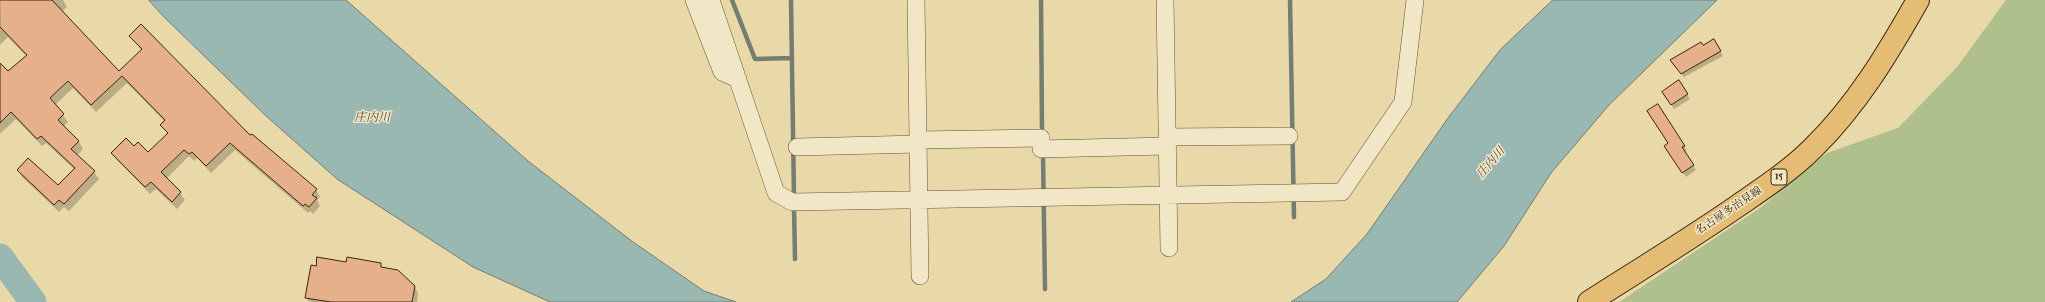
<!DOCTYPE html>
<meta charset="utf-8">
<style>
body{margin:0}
canvas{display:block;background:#e9d8a8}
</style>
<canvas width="2045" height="302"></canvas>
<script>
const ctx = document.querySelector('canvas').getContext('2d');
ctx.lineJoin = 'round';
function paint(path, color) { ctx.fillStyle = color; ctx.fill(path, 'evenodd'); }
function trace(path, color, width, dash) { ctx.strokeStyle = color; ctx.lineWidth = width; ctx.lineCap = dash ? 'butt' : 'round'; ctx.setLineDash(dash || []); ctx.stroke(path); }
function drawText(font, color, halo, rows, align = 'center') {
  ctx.font = font + ' "IM FELL French Canon","Noto Serif JP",serif'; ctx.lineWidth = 3; ctx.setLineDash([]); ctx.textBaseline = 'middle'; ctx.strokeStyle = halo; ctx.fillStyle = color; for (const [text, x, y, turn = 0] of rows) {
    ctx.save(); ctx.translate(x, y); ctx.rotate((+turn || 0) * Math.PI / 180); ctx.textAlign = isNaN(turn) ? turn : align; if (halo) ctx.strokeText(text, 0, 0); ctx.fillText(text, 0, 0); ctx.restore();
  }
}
paint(new Path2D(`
 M2006 0H2045V302H1619L1760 208 1827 153 1898 128 1957 67Z`), '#b0c08c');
const water = new Path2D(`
 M149 0H346L528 161 633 242 704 291 736 302H550L473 267 337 179 265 115 163 16Z
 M1553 0H1717L1609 105 1551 173 1504 246 1457 302H1291L1326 279 1367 234 1448 118 1500 50Z`);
paint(water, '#9ab8b2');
trace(water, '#747d70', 1);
paint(new Path2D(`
 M0 0H63L67 7 61 12 119 73 142 51 130 36 316 190 320 197 317 200 320 206 313 214 310 211 308 213 235 150 211 173 197 158 194 161 189 156 166 179 180 193 185 200 177 209 156 189 150 194 117 160 112 153 134 148 148 154 168 134 162 125 165 122 127 83 96 112 73 88 55 105 68 122 63 127 79 142 83 149 77 156 94 172 99 179 69 211 64 207 59 212 22 177 18 170 58 187 75 170 46 143 42 146 16 119 0 134V64L8 73 27 57 8 37 0 45Z
 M1713 40 1723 56 1684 77 1674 65Z
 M1679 82 1690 99 1674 109 1666 97Z
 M1684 146 1687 151 1684 152 1696 170 1686 177 1668 150Z
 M347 263 380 264 382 268 414 286 418 293 417 302H309L306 297Z`), '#0003');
trace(new Path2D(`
 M732 0 755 59 791 58
 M791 0 794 198
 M1041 0 1042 131
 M1290 0 1294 217
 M1043 154 1045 289
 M794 206 795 259`), '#747d70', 4.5);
trace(new Path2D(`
 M0 257 33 302`), '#9ab8b2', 27);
const building = new Path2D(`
 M0 0H52L119 71 142 49 129 36 141 24 250 135 252 134 317 189 312 195 317 198 309 207 305 204 303 206 230 143 206 166 192 152 189 154 184 150 161 172 181 192 172 202 151 182 145 187 111 153 126 138 134 146 138 142 148 152 168 133 160 125 165 120 122 76 91 105 68 81 50 98 64 114 58 120 79 141 71 149 95 171 64 204 59 200 54 205 17 170 28 158 58 185 75 168 41 136 37 139 11 112 0 123V63L8 71 27 55 0 27Z
 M1714 39 1721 51 1681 74 1670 60 1701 42 1703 45Z
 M1679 80 1688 94 1671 105 1662 92Z
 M1658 104 1685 146 1682 147 1694 165 1682 173 1664 146 1668 143 1647 111Z
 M317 257 346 262 347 257 381 263V267L398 270 415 286 412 302H331L305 298 311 265 316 266Z`);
paint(building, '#e6b08b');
trace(building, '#3c250e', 1);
const minor = new Path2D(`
 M694 0 722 72 738 79
 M711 0 776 193 792 202 1342 192 1403 102 1415 0
 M916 0 920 276
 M1165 0 1169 248
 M1167 137 1289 136
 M919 140 1041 138V149L1168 146
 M797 147 919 144`);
const primary = new Path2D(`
 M1589 302C1639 270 1690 239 1739 205 1765 187 1791 170 1813 148 1857 105 1888 53 1918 0`);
trace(minor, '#675234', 18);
trace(primary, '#3c250e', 24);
trace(minor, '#f1e6c6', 17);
trace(primary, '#e4bc74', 22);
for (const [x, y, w] of [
 [1779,177,16]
]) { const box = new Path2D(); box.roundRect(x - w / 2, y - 8, w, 16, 3); ctx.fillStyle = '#f1e6c6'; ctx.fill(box); trace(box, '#3c250e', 1); }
drawText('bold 10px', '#3c250e', null, [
 ["15",1779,177]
]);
drawText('11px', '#3c250e', '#f1e6c6', [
 ["名古屋多治見線",1729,211,-34]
]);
drawText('italic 12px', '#544a37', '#f1e6c6', [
 ["庄内川",372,118],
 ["庄内川",1491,163,-49]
]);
</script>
